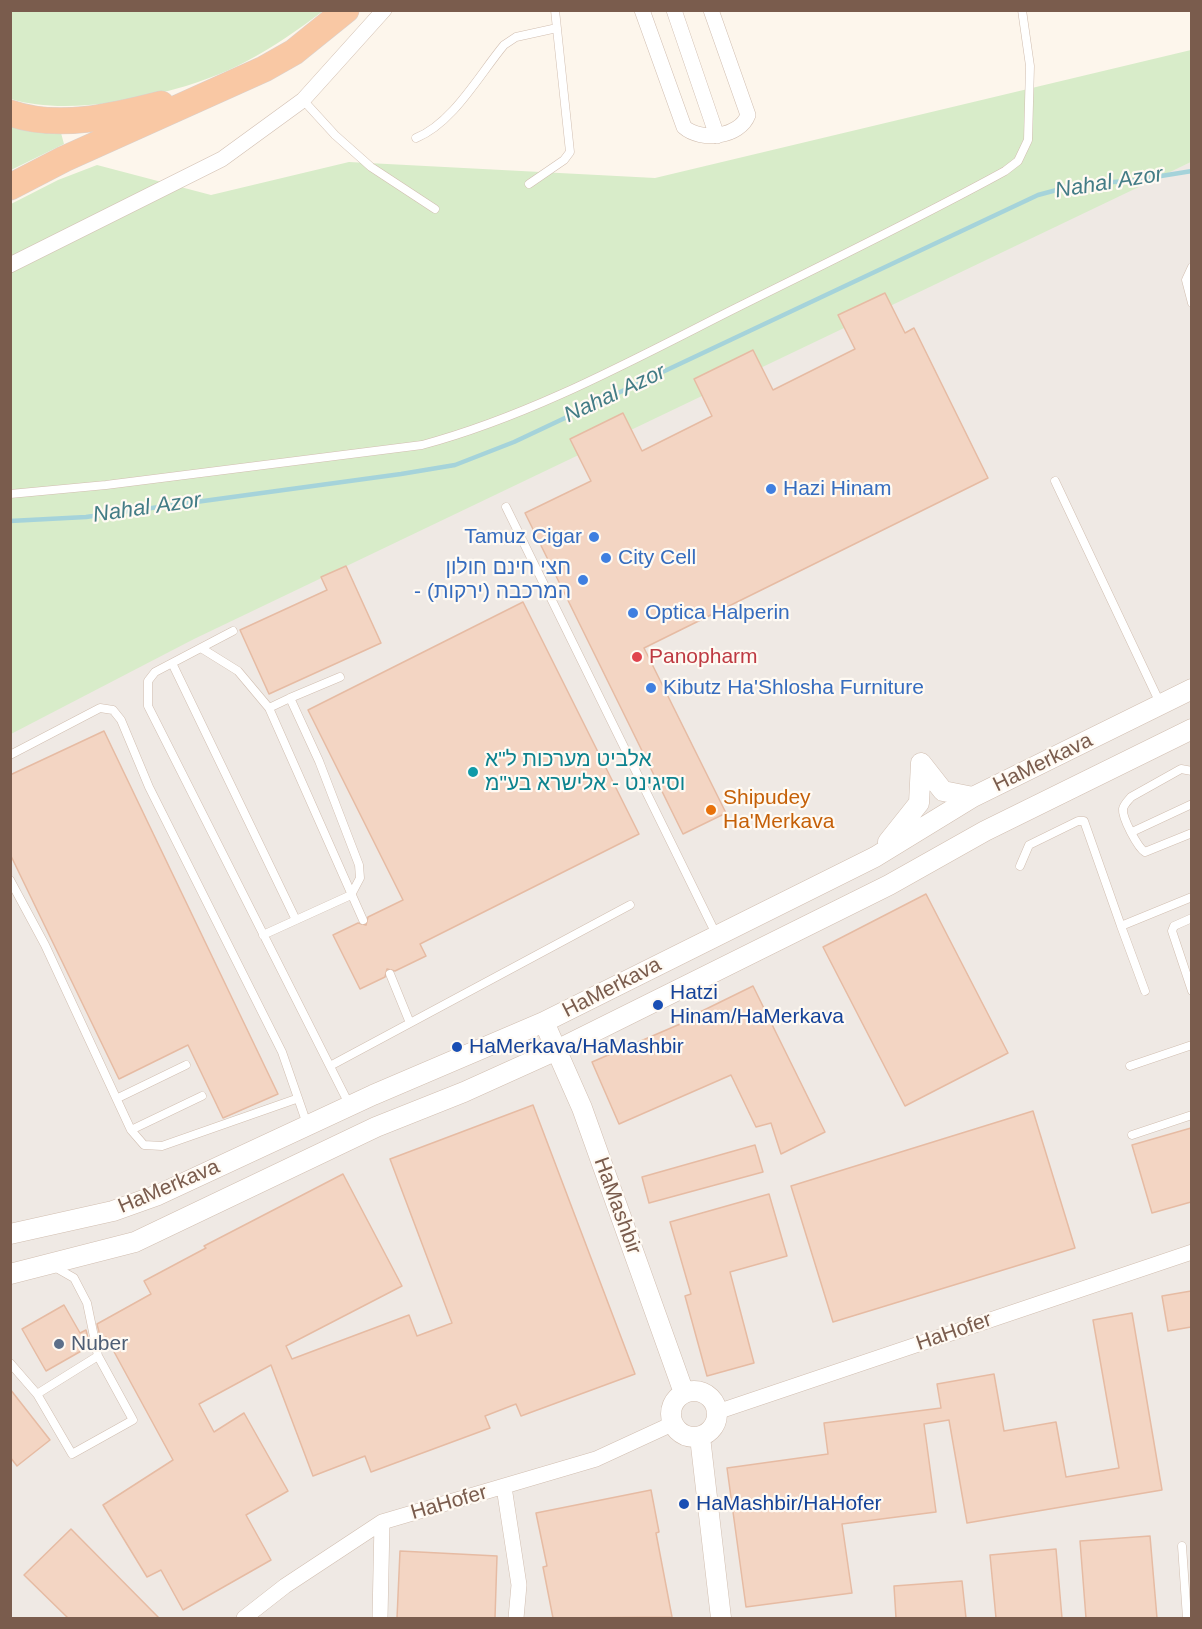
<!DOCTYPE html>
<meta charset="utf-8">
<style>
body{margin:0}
#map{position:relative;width:1202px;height:1629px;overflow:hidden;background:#fdf6ec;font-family:Arial,sans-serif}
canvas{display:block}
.frame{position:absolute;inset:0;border:12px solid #7a5c4d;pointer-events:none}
</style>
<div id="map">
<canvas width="1202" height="1629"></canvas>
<div class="frame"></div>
</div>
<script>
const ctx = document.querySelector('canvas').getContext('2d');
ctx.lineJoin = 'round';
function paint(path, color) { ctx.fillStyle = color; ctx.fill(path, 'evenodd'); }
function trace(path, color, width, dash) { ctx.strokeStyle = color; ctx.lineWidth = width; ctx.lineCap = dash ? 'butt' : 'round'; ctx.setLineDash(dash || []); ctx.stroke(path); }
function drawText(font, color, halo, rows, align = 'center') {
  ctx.font = font + ' Arial,Heebo,sans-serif'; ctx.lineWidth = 4.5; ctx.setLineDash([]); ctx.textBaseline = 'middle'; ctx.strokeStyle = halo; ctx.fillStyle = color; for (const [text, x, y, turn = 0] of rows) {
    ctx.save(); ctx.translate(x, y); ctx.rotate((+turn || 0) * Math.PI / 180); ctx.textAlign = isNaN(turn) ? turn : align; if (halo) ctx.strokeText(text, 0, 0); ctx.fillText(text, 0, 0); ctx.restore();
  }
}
paint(new Path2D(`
 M1191 162V1618H11V723L219 599Z`), '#efe9e4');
paint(new Path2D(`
 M11 10 323 11C299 29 274 47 247 61 188 93 75 119 11 99Z
 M1191 50V162L194 639 11 734V204L58 180 97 165 211 195 349 162 655 178Z
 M10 123 61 133 64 144 11 170Z`), '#d8ecc9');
trace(new Path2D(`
 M10 521 86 517 401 474 455 465 514 442 1038 195 1079 184 1130 181 1192 171`), '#a5d3da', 4.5);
const building = new Path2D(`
 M885 293 905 333 914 328 988 478 644 648 726 813 683 834 525 513 591 481 570 439 623 413 642 451 712 416 694 379 753 350 773 390 855 349 838 315Z
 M346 566 381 643 269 694 240 630 327 590 321 577Z
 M523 602 639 834 420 944 426 956 395 971 387 969 385 977 360 989 333 935 358 923 366 925 368 917 403 900 308 710Z
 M104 731 278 1094 223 1118 188 1045 119 1079 10 854V775Z
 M926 894 1008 1053 905 1106 823 947Z
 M753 986 825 1132 781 1154 771 1123 756 1127 731 1075 619 1124 592 1062 701 1015 700 1012Z
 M533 1105 635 1374 521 1416 516 1404 485 1416 490 1428 371 1472 365 1456 313 1476 271 1365 199 1404 214 1432 244 1413 288 1491 246 1515 271 1560 183 1610 161 1570 147 1577 103 1505 173 1460 106 1337 101 1340 97 1324 151 1294 144 1281 206 1248 204 1246 343 1174 402 1286 286 1346 292 1359 409 1315 417 1336 452 1323 390 1159Z
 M1033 1111 1075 1248 833 1322 791 1186Z
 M1191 1128V1202L1152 1213 1132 1145Z
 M755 1145 763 1172 649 1203 642 1177Z
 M769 1194 787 1256 730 1272 754 1363 707 1376 685 1296 691 1294 670 1222Z
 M1191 1291V1327L1168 1331 1162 1296Z
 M64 1305 80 1333 86 1330 90 1346 46 1371 22 1329Z
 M1132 1313 1162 1490 967 1523 949 1420 924 1424 936 1512 842 1524 852 1593 746 1607 727 1468 828 1454 824 1423 941 1408 937 1384 994 1374 1004 1431 1056 1422 1066 1477 1119 1468 1093 1320Z
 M10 1389 50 1440 17 1466 10 1457Z
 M651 1490 659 1532 656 1533 672 1617 553 1618 543 1567 547 1566 536 1513Z
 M71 1529 159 1618H68L24 1575Z
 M1150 1536 1157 1618H1086L1080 1541Z
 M1056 1549 1062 1618H996L990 1555Z
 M400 1551 497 1556 495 1618H397Z
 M962 1581 966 1618H896L894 1586Z`);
paint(building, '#f3d5c3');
trace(building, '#e6bba3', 1.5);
const service = new Path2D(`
 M303 100 335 135 371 167 435 209
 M416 138C453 123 479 75 504 45L516 37 557 28
 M529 184 564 160 570 152 555 10
 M1192 267 1186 280 1192 303
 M1055 481 1160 703
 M10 494 106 485 422 445C530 416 631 361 730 311 822 265 914 221 1005 171L1018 161 1028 140 1030 66 1022 10
 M506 507 716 934
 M233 631 155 672 148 681V706L349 1104
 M201 648 238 671 269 708 363 920
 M172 663 296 920
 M269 708 290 698
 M10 755 100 708 113 710 121 720 149 787 282 1052 307 1124
 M1192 771 1181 769 1131 797C1128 801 1124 804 1123 809 1122 818 1138 848 1145 852L1192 833
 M1132 832 1192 804
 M1020 866 1029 845 1078 821H1084L1121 926
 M10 880 45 945 131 1130 144 1145 162 1146 296 1099
 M1192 918 1174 926 1172 931 1192 991
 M263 935 351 895 360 878 359 865 319 761 290 698 340 677
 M390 974 410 1023
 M1145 991 1121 926 1192 897
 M330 1066 630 905
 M1130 1066 1192 1045
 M118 1098 186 1065
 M131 1130 202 1096
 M1132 1135 1192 1115
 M10 1363 37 1394 98 1356 87 1303 74 1278 53 1266
 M37 1394 72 1454 133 1420 98 1356
 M1182 1546 1187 1618`);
const minor = new Path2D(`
 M642 10 684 127C701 142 740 137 748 115L711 10
 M674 10 717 136
 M10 265 222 159 303 100 384 10
 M717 1412 1192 1252
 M504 1487 519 1585 516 1618
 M244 1618 285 1586 382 1522 596 1459 672 1424
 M380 1618 382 1522`);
const tertiary = new Path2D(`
 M921 763 943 791 973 797
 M888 842 919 803 921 763
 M544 1022 582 1108 684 1393
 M10 1234 113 1211 158 1195 373 1095 544 1022 875 857 973 797 1192 689
 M10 1274 135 1242 376 1127 464 1092 557 1050 889 885 985 831 1192 729
 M671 1414a23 23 0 1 1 46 0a23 23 0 1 1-46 0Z
 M700 1437 721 1618`);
const trunk = new Path2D(`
 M10 113C58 130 114 116 161 104
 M10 187 64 159 264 69 294 52 346 10`);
trace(service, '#d1beb0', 9);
trace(minor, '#d1beb0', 16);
trace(tertiary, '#d1beb0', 21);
trace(trunk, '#dad1cd', 27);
trace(service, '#fff', 8);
trace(minor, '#fff', 15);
trace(tertiary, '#fff', 20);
trace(trunk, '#f9c8a4', 26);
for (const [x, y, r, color] of [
 [771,489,6,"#3f7fe0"],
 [594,537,6,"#3f7fe0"],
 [606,558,6,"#3f7fe0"],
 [583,580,6,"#3f7fe0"],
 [633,613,6,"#3f7fe0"],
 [637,657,6,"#e0444e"],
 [651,688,6,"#3f7fe0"],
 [473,772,6,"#0f9aa8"],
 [711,810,6,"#e8710a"],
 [658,1005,6,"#1a4fb4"],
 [457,1047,6,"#1a4fb4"],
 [59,1344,6,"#5c6f8a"],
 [684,1504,6,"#1a4fb4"]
]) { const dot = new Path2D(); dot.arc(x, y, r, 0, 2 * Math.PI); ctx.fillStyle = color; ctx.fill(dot); trace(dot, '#fffaf3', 2); }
drawText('21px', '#366cbe', '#fffaf3', [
 ["Hazi Hinam",783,489],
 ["Tamuz Cigar",582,537,"right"],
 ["City Cell",618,558],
 ["חצי חינם חולון",571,568,"right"],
 ["- המרכבה (ירקות)",571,592,"right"],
 ["Optica Halperin",645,613],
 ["Kibutz Ha'Shlosha Furniture",663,688]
], 'left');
drawText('21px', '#be3a42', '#fffaf3', [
 ["Panopharm",649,657]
], 'left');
drawText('21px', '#0d838f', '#fffaf3', [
 ["אלביט מערכות ל\"א",485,760],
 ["וסיגינט - אלישרא בע\"מ",485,784]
], 'left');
drawText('21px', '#7a5c4d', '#fffaf3', [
 ["HaMerkava",1043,763,-26],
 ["HaMerkava",612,988,-27],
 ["HaMerkava",169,1187,-23],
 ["HaMashbir",617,1206,70],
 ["HaHofer",954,1332,-19],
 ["HaHofer",449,1503,-16]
]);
drawText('21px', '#c56008', '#fffaf3', [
 ["Shipudey",723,798],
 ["Ha'Merkava",723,822]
], 'left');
drawText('21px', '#164399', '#fffaf3', [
 ["Hatzi",670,993],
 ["Hinam/HaMerkava",670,1017],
 ["HaMerkava/HaMashbir",469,1047],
 ["HaMashbir/HaHofer",696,1504]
], 'left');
drawText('21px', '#4e5e75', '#fffaf3', [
 ["Nuber",71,1344]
], 'left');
drawText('italic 22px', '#437c86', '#fffaf3', [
 ["Nahal Azor",1109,183,-9],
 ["Nahal Azor",615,394,-25],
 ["Nahal Azor",147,508,-8]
]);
</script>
